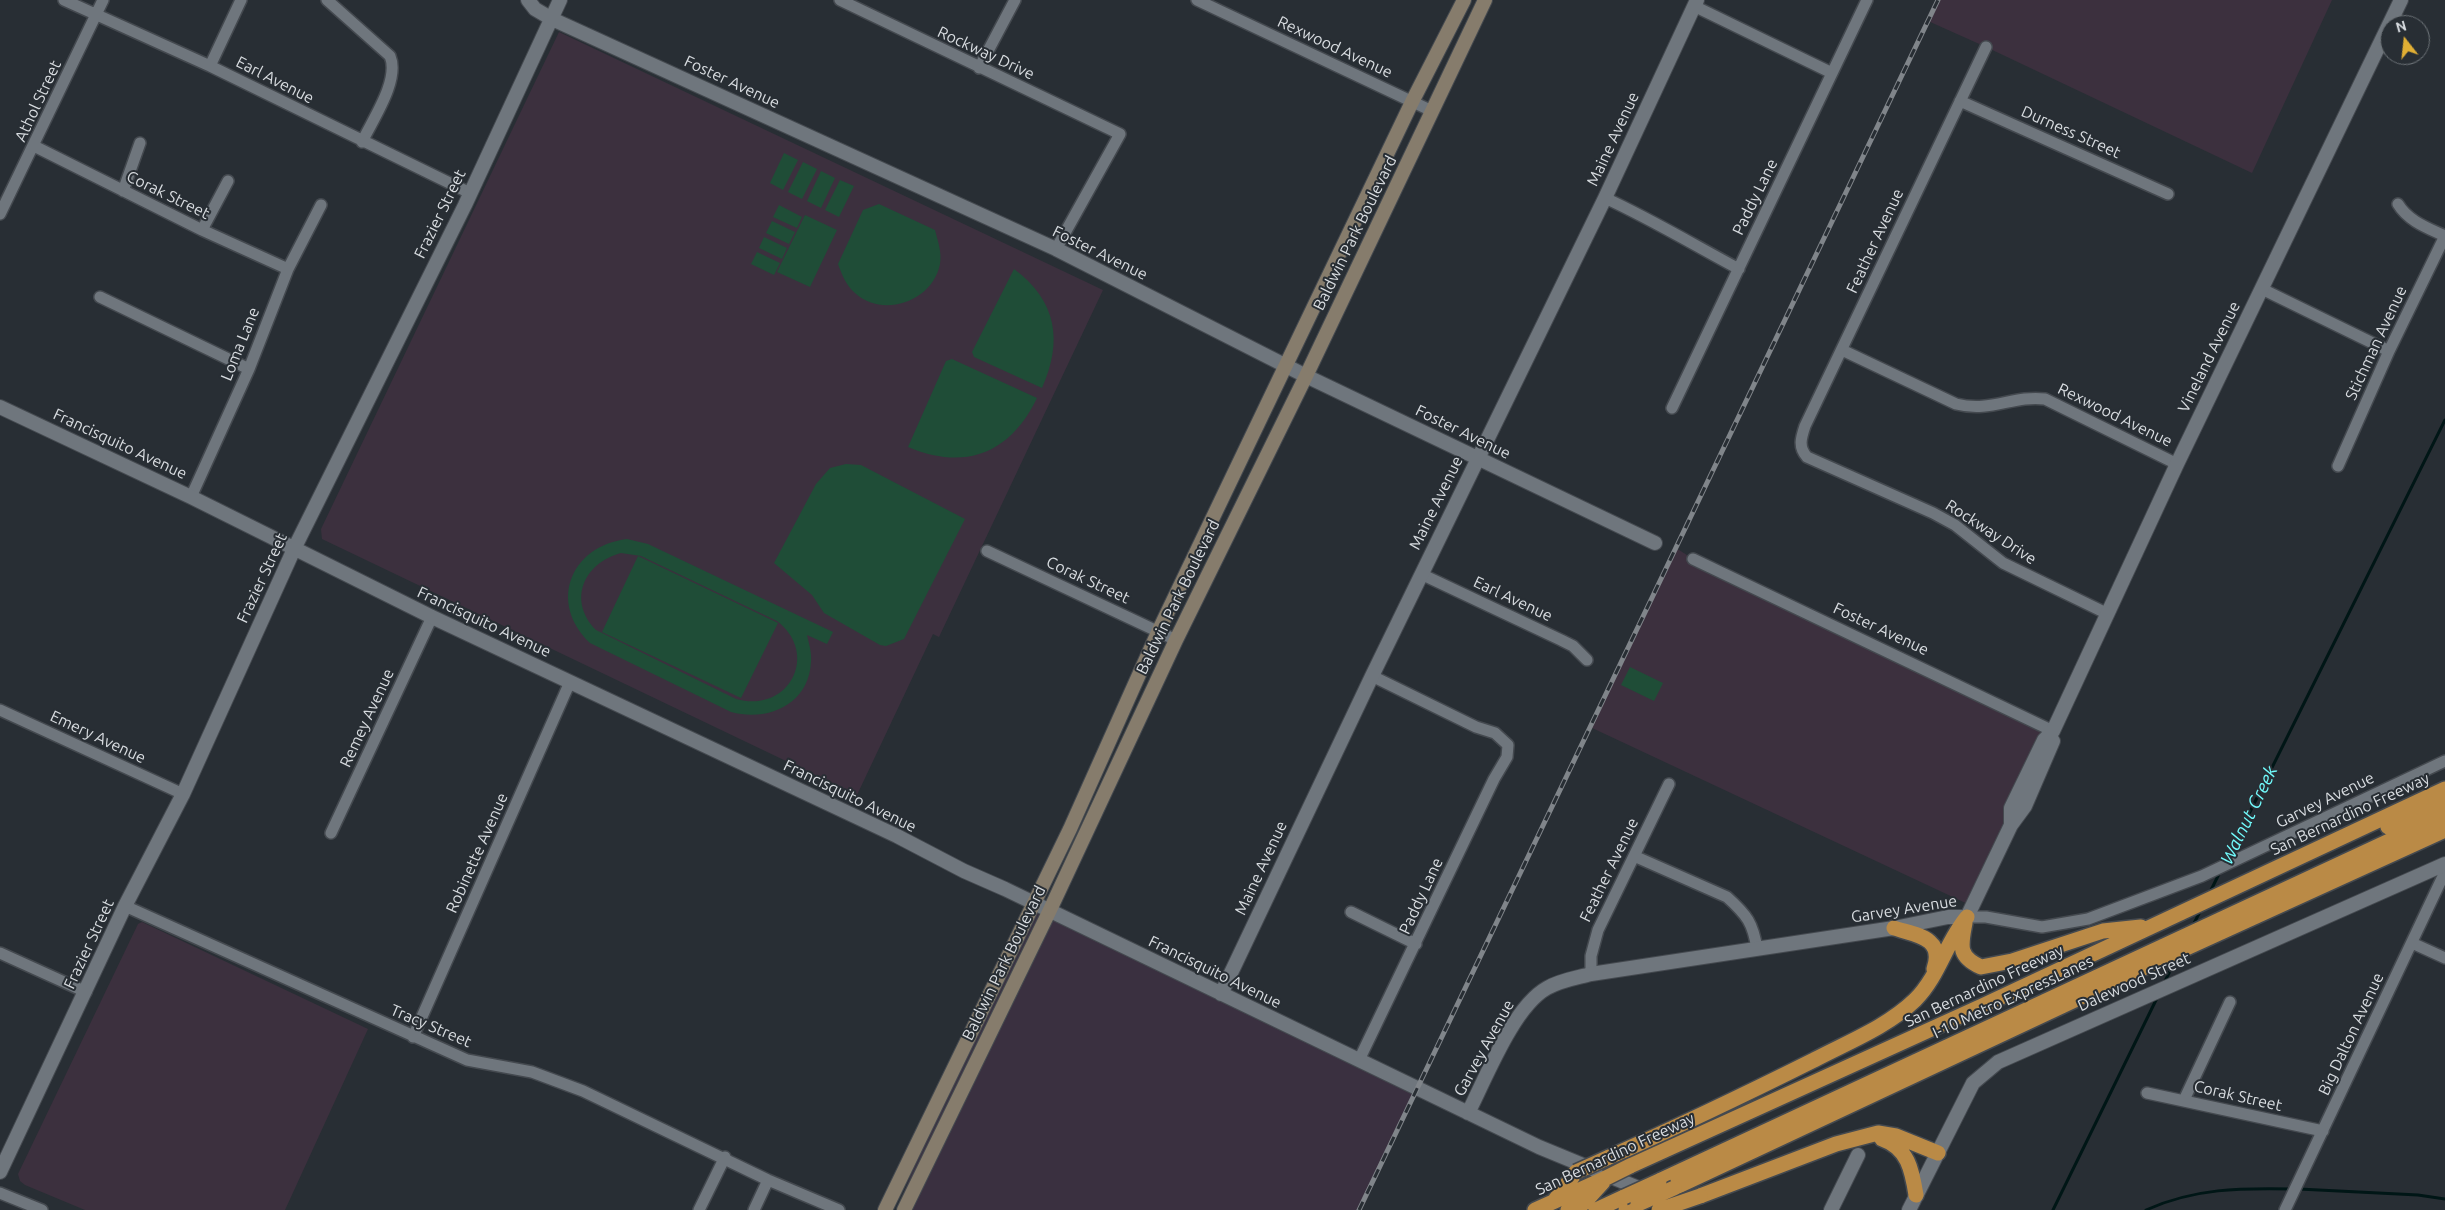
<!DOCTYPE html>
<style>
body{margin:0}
#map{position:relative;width:2445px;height:1210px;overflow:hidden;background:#282e34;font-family:Ubuntu,sans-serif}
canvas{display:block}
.north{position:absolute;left:2380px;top:15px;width:50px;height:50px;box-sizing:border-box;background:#282e34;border:1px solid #6e7479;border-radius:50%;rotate:344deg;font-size:14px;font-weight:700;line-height:20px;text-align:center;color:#d8dce0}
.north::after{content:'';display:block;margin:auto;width:18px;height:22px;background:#e1af34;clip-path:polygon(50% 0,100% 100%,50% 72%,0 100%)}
</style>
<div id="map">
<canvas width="2445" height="1210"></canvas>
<div class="north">N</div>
</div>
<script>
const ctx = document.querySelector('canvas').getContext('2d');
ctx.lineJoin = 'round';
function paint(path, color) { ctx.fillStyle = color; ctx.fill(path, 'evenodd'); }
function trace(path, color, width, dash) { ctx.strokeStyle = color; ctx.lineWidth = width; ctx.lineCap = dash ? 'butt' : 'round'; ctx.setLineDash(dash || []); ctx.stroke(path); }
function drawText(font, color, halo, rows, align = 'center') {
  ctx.font = font + ' Ubuntu,sans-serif'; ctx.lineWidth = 4; ctx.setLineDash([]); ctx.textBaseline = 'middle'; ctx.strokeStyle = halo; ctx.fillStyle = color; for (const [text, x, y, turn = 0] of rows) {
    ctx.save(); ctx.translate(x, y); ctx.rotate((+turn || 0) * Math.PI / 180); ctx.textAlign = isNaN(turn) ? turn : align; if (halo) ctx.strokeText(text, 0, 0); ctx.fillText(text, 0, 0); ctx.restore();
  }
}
paint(new Path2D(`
 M1035 904 1417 1089 1359 1210H897L947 1083Z`), '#3a3040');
paint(new Path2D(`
 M1938 0H2332L2252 173 1986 47 1928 21Z
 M559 32 1103 290 939 637 933 634 857 795 322 539 321 529Z
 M1676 548 1693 559 2053 731 1972 906 1590 727Z
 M142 922 368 1029 285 1210H85L25 1185 20 1181 18 1174 138 924Z`), '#3c303e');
paint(new Path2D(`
 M784 153 798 160 783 190 770 183Z
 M803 162 817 169 802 199 788 192Z
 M821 171 835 178 821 208 807 201Z
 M840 180 854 186 839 217 825 210Z
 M879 204 935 230C938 242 942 252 940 264 933 301 883 319 855 293 846 285 842 275 838 264L863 210Z
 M779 205 802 217 797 228 773 217Z
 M805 215 837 230 810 287 777 272Z
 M772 221 795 232 789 244 766 233Z
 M764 237 787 248 782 259 759 248Z
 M757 252 780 263 774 275 751 264Z
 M1014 269C1057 301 1063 341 1042 388L974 357 972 352Z
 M952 359 1037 398C1010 454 965 471 908 447L946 361Z
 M846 464 861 465 965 519 904 639 886 646 880 645 824 613 812 595 774 563 816 484 830 468Z
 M627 539 648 544 833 632 827 644 807 635C809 644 812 653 811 662 809 705 767 722 731 712L590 643C548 603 570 546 627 539ZM621 553 641 556 777 621C820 654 789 714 736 699L596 630C567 600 584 563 621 553Z
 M638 556 778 623 741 698 602 632Z
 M1630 667 1663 683 1654 701 1621 685Z`), '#1f4d37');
trace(new Path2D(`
 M2226 860 2445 420
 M2209 894 2220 872
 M2192 927 2202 908
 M2164 983 2177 957
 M2299 1189 2418 1195 2445 1199
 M2053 1210 2158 996
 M2146 1210C2195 1188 2240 1188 2292 1189`), '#001616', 3);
const minor = new Path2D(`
 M64 0 210 66 470 193
 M327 0 390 56C400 80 373 119 362 142
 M840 0 1120 134 1056 249
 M1197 0 1432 111
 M1694 6 1832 73
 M1986 47 1805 426C1801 438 1798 447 1807 457L1933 513 1955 525 2003 563 2108 614
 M210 66 241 0
 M979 68 1015 0
 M1960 101 2168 194
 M34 146 202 230 288 269
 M123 191 140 143
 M1605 198C1651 219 1694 245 1739 269
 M2398 204C2408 221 2428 228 2445 236
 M0 214 103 0
 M202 230 228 181
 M2262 289 2389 351
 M100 297 249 369
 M1842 350 1956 404C1991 413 2013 395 2045 399L2177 464
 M1672 408 1867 0
 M2338 466 2389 351 2445 236
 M191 497 249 369 288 269 321 205
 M987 551 1176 640
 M1693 559 2053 731
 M1421 574 1561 640 1573 646 1587 660
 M0 710 183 794
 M331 833 432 617
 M1634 856 1727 897C1747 915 1753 923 1757 949
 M125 906 467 1060 532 1072 583 1091 768 1180 839 1210
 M1351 912 1416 944
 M1967 917H1986L2042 927 2088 919 2202 876 2445 761
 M2412 943 2445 958
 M0 953 86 992
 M1591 974V956L1598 930 1669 784
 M413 1037 570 682
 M1359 1060 1494 779 1507 757 1508 745 1495 733 1476 727 1372 676
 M2147 1093 2323 1131
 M2184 1100 2230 1002
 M0 1193 42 1210
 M699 1210 725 1157
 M754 1210 768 1180
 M2285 1210 2445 872`);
const tertiary = new Path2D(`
 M528 0 535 9 552 19 1056 249 1306 376 1655 543
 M0 407 191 497 432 617 897 836 964 871 1005 889 1539 1147 1648 1192
 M2011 825V808L2044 740 2053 731 2177 464 2401 0
 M1221 994 1372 676 1605 198 1697 0
 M1468 1113C1486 1078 1513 1007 1547 988 1561 980 1576 978 1591 974L1894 928 1948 917H1967L2011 825 2025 806 2053 741
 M0 1172 125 906 183 794 294 549 465 205 560 0
 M1831 1210 1858 1155
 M1909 1210 1973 1083 1998 1062 2445 864`);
const secondary = new Path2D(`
 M885 1210 1070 829 1159 630 1412 102 1464 0
 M904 1210 1049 912 1176 640 1306 376 1485 0`);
const motorway = new Path2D(`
 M2388 827 2445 801
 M1965 923C1961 945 1957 956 1981 967L2012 961 2103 931 2141 927
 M1894 928C1915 935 1945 937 1934 969
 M1882 1139C1908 1148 1912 1170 1916 1195
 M1607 1158C1677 1127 1746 1094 1814 1060 1848 1042 1887 1027 1915 1000 1939 976 1946 942 1967 917
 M1630 1166 1982 1006 2445 789
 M1659 1181 2445 815
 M1674 1188 2160 960 2445 830
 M1700 1196 1836 1144 1878 1133 1896 1136 1938 1153
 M1555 1200 1576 1172
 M1535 1210 1606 1178
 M1568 1210 1584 1203 1603 1182
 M1596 1210 1624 1197
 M1626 1210 1638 1204`);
trace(minor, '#44494f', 14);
trace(tertiary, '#44494f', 16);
trace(secondary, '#44494f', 16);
trace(motorway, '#44494f', 18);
trace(minor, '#6f767d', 11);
trace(tertiary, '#6f767d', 14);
trace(secondary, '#867c6c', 14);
trace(motorway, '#ba8a46', 15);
const rail = new Path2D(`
 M1359 1210 1938 0`);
trace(rail, '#80858a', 5);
trace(rail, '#282e34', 3, [9]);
const motorwayBridge = new Path2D(`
 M1576 1172 1607 1158
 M1606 1178 1630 1166
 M1624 1197 1659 1181
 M1638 1204 1674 1188
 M1659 1210 1700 1196`);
trace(motorwayBridge, '#44494f', 18, []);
trace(motorwayBridge, '#ba8a46', 15);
drawText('16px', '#d8dce0', '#282e34', [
 ["Rexwood Avenue",1335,47,25],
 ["Rockway Drive",986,53,25],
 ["Earl Avenue",275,80,27],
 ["Foster Avenue",732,82,25],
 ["Athol Street",38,101,-65],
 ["Durness Street",2071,132,24],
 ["Maine Avenue",1613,139,-65],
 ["Corak Street",168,195,26],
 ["Paddy Lane",1755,197,-64],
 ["Frazier Street",440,214,-64],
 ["Baldwin Park Boulevard",1355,233,-64],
 ["Feather Avenue",1875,241,-65],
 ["Foster Avenue",1100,253,26],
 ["Stichman Avenue",2376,343,-65],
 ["Loma Lane",240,344,-68],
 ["Vineland Avenue",2209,357,-64],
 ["Rexwood Avenue",2115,415,26],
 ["Foster Avenue",1463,432,26],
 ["Francisquito Avenue",120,444,25],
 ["Maine Avenue",1436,503,-64],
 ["Rockway Drive",1991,532,33],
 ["Frazier Street",262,578,-65],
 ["Corak Street",1088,580,25],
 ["Baldwin Park Boulevard",1178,597,-64],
 ["Earl Avenue",1513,599,25],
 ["Francisquito Avenue",484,622,25],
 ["Foster Avenue",1881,629,25],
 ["Remey Avenue",367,718,-65],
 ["Emery Avenue",98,737,25],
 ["Francisquito Avenue",850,796,26],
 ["Garvey Avenue",2325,800,-26],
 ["San Bernardino Freeway",2350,814,-25],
 ["Robinette Avenue",477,853,-66],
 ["Maine Avenue",1261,868,-65],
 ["Feather Avenue",1609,870,-64],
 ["Paddy Lane",1421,896,-65],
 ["Garvey Avenue",1904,909,-9],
 ["Frazier Street",89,944,-65],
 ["Baldwin Park Boulevard",1004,963,-64],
 ["Francisquito Avenue",1215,972,26],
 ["Dalewood Street",2134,982,-24],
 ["San Bernardino Freeway",1984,986,-25],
 ["I-10 Metro ExpressLanes",2013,997,-25],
 ["Tracy Street",431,1026,23],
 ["Big Dalton Avenue",2351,1034,-65],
 ["Garvey Avenue",1484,1048,-61],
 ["Corak Street",2238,1096,13],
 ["San Bernardino Freeway",1615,1154,-25]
]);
drawText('italic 18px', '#72fdfe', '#282e34', [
 ["Walnut Creek",2249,815,-64]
]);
</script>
